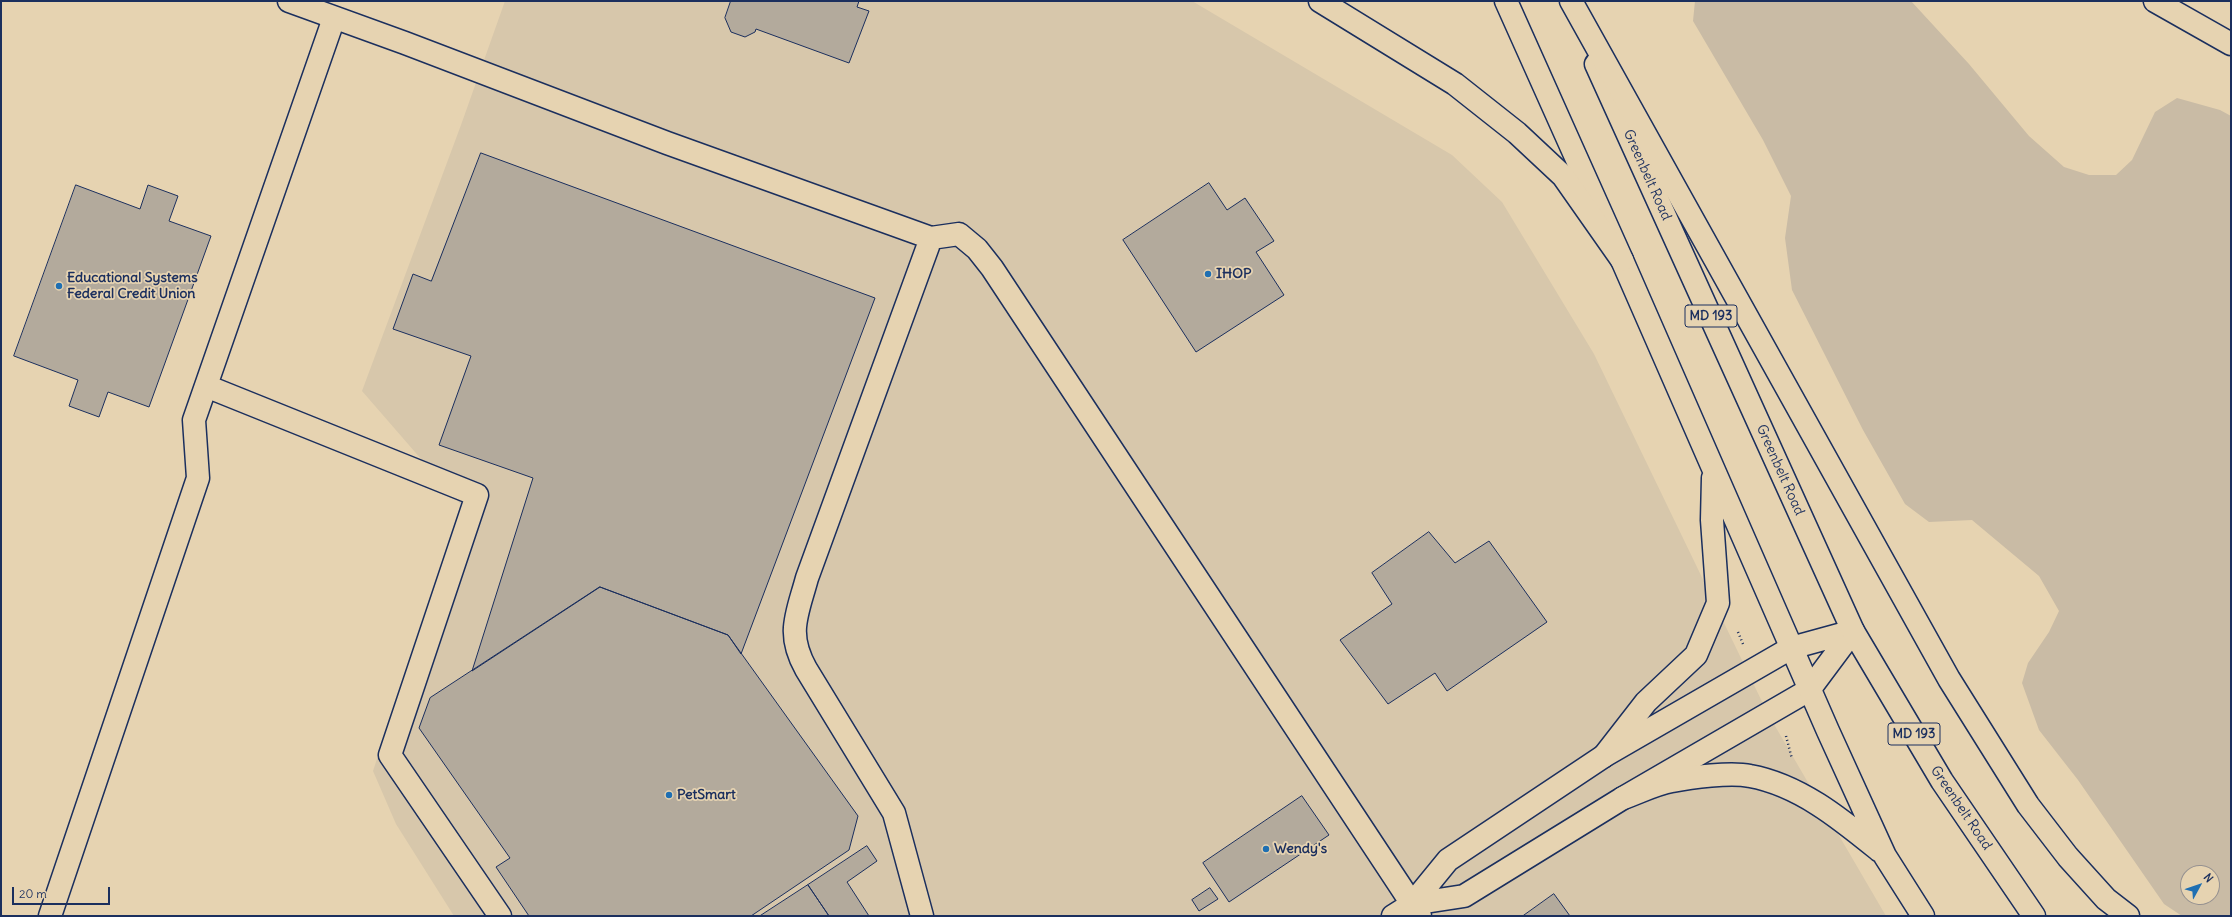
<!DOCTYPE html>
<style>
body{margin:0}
#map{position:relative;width:2232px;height:917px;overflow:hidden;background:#e6d3b1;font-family:Delius,sans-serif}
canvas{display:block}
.frame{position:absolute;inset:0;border:2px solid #1b2f5e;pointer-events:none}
.north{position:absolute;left:2180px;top:865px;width:40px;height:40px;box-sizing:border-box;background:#e6d3b1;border:1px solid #959190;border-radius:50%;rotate:50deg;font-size:11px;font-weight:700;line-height:16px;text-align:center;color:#1b2f5e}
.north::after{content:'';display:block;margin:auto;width:14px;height:18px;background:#1f6fb2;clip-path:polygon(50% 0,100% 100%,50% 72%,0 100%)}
.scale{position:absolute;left:12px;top:887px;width:98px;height:18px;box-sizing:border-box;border:2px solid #1b2f5e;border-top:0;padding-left:5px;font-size:12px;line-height:14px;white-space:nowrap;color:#1b2f5e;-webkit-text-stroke:3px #e6d3b1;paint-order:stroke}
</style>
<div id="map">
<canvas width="2232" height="917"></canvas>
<div class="frame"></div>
<div class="north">N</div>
<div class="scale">20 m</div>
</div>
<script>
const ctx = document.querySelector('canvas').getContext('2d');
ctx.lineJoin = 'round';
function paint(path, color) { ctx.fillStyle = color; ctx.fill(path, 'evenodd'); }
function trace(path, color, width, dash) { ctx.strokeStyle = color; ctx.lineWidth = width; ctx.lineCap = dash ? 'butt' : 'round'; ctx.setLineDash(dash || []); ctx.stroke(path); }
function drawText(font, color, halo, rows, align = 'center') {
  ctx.font = font + ' Delius,sans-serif'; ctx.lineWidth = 3.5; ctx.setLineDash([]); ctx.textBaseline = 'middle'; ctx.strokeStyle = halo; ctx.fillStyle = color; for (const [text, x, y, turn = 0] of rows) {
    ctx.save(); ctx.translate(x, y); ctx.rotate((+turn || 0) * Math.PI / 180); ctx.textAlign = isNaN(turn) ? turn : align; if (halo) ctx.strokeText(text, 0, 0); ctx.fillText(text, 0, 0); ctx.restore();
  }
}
paint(new Path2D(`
 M505 1H1192L1452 155 1502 202 1594 354 1768 714 1886 916H454L396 824 373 771 461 505 362 391 461 125Z`), '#d7c7ab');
paint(new Path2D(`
 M1695 1H1911L1969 64 2029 136 2064 167 2089 175H2116L2132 160 2155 112 2177 98 2220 110 2231 116V916H2182L2164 904 2078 780 2039 730 2022 683 2028 663 2049 632 2059 611 2039 576 1972 520 1929 522 1905 504 1863 430 1792 290 1785 238 1791 196 1763 140 1693 21ZM2188 873H2212V897H2188Z`), '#c9bba5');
const building = new Path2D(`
 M731 1H859L857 7 869 11 849 63 756 29 755 32 745 37 731 32 725 18Z
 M481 153 875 298 741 654 728 635 600 587 472 671 533 478 439 445 471 356 393 329 413 274 431 281Z
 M1209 183 1227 210 1245 198 1274 241 1256 252 1284 295 1196 352 1123 240Z
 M76 185 140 209 148 185 178 196 169 221 211 236 149 407 108 392 99 417 69 406 78 380 14 356Z
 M1429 532 1455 563 1489 541 1547 622 1447 691 1435 673 1388 704 1340 640 1392 604 1372 573Z
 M600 587 728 635 858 816 849 850 751 916H529L496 867 510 858 419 728 430 698Z
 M1302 796 1329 835 1229 902 1203 863Z
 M867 846 877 861 847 882 869 916H829L808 885Z
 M808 885 829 916H760Z
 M1210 888 1218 899 1199 911 1192 900Z
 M1554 894 1570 916H1523Z`);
paint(building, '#b3aa9c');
trace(building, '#1b2f5e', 1);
const minor = new Path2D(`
 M289 1 405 43 667 143 931 238 807 578C797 615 786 633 806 669L894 813 922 916
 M931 238 959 234 977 249 992 268 1420 916
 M206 386 477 495 390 755 500 916
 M1412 904 1464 896 1623 798 1809 690 1853 631
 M50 916 198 478 194 420 334 18
 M1393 916 1412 904 1448 860 1604 756 1791 648 1853 631`);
const major = new Path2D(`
 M1506 1 1622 260 1828 731 1885 856 1923 916
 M1596 64 1853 631 1942 781 2034 916
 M1604 756 1646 702 1696 655 1718 603 1712 520 1713 478
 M1623 798C1638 793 1655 784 1672 781 1691 777 1731 772 1750 776 1800 785 1842 820 1880 851`);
const highway = new Path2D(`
 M1320 1 1455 84 1517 133 1563 176 1622 260
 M1571 1 1949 679 2028 805 2068 857 2106 899 2128 916
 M2155 1 2231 44`);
trace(minor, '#1b2f5e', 25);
trace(major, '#1b2f5e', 25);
trace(highway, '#1b2f5e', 25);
trace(new Path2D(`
 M1738 632 1743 644
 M1786 736 1792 759`), '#1b2f5e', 2.5, [1, 3]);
trace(minor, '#e6d3b1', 22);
trace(major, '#e6d3b1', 22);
trace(highway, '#e6d3b1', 22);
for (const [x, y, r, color] of [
 [1208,274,4,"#1f6fb2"],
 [59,286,4,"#1f6fb2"],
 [669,795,4,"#1f6fb2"],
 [1266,849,4,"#1f6fb2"]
]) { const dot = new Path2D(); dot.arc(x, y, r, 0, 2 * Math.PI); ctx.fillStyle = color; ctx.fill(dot); trace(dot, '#e6d3b1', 1.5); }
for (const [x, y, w] of [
 [1711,316,52],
 [1914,734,52]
]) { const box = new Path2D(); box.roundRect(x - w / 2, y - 11, w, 22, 3); ctx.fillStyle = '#e6d3b1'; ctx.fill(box); trace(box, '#1b2f5e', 1); }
drawText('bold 13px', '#1b2f5e', null, [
 ["MD 193",1711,316],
 ["MD 193",1914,734]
]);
drawText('14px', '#1b2f5e', '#e6d3b1', [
 ["Greenbelt Road",1647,175,66],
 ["Greenbelt Road",1780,470,66],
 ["Greenbelt Road",1961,808,56]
]);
drawText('bold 14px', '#1b2f5e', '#e6d3b1', [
 ["IHOP",1216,274],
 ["Educational Systems",67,278],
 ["Federal Credit Union",67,294],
 ["PetSmart",677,795],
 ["Wendy's",1274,849]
], 'left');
</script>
